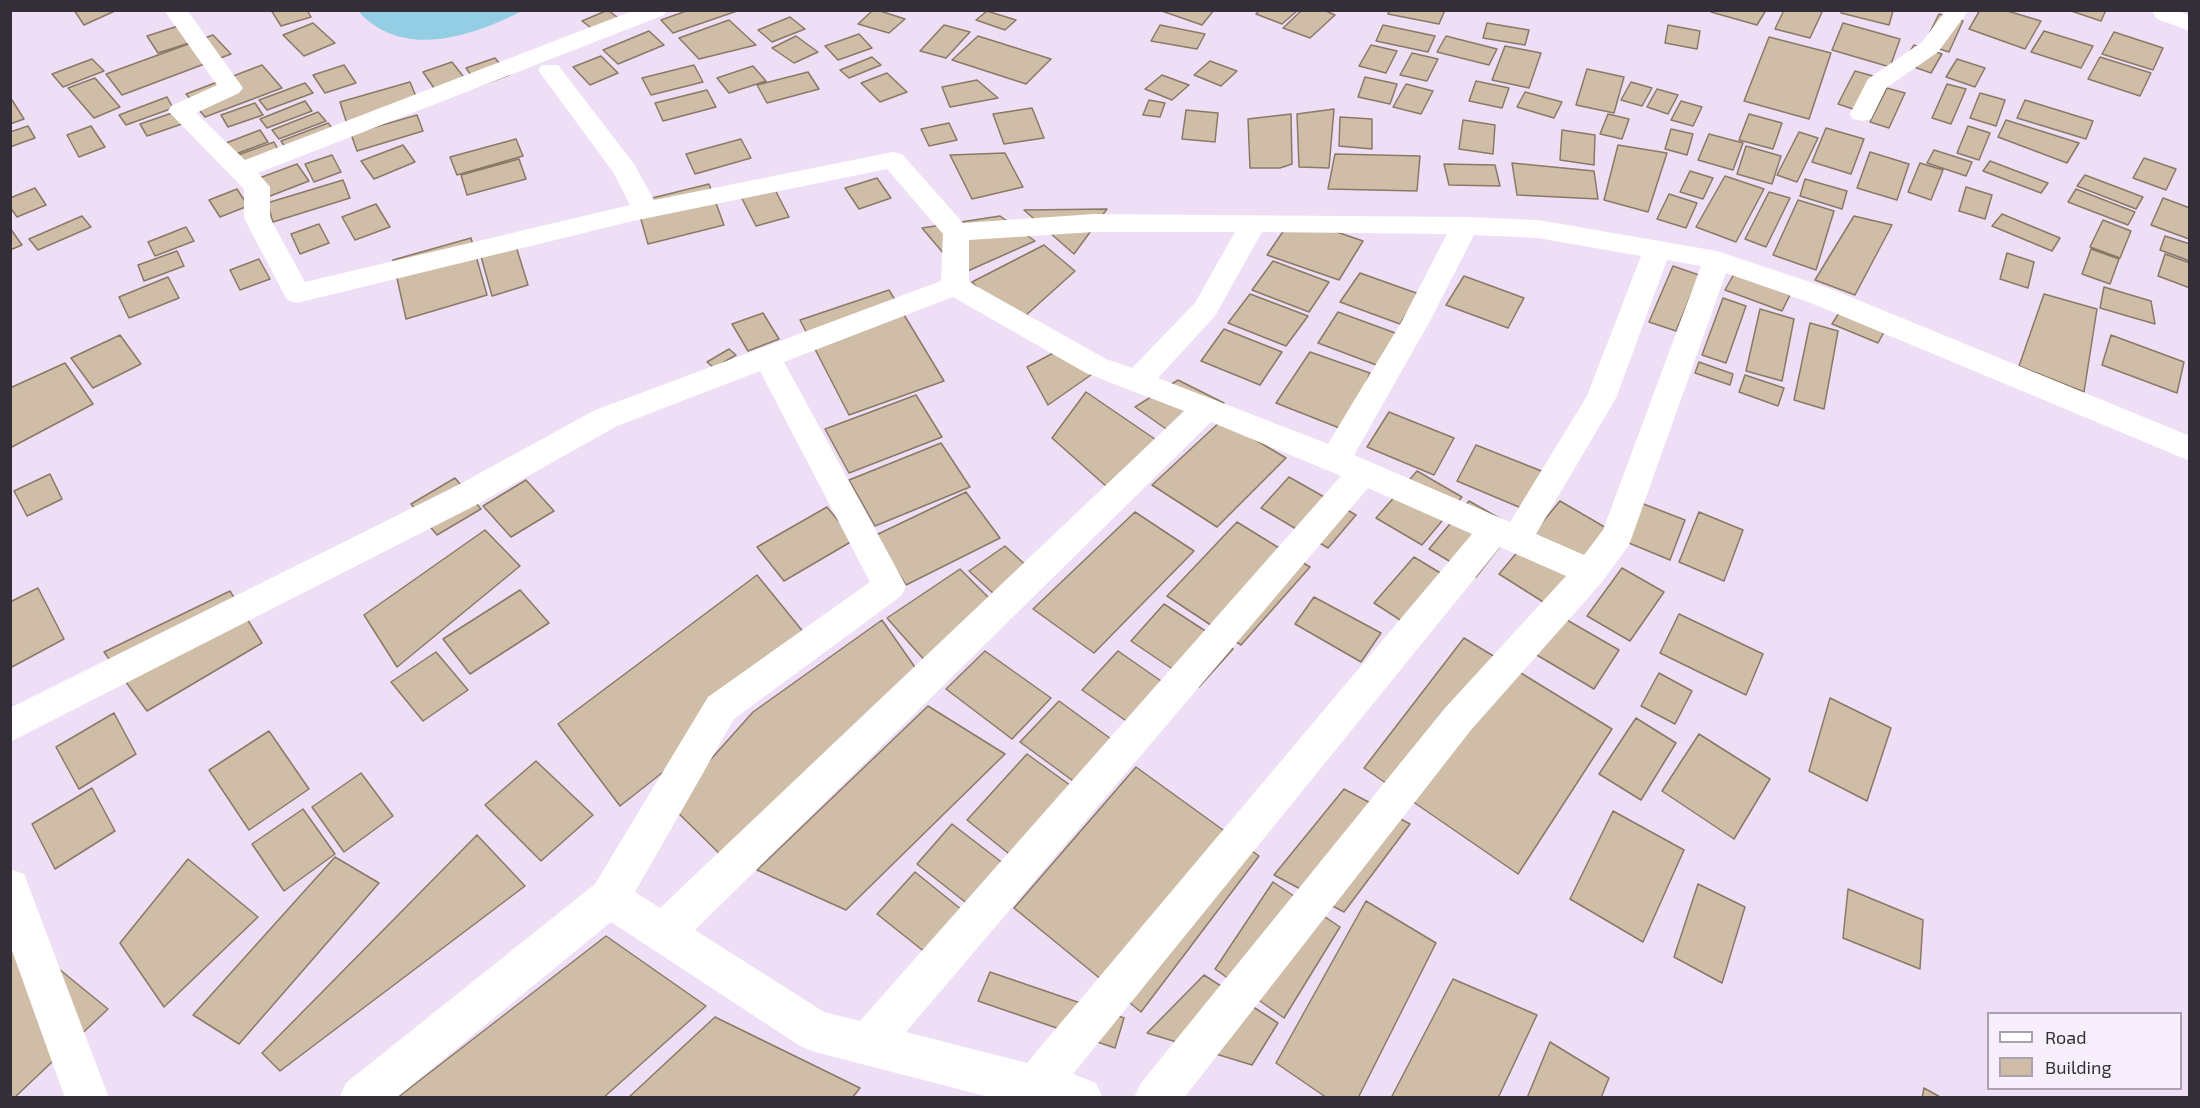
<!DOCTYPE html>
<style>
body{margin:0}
#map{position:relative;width:2200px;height:1108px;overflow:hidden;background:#eedff7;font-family:"Exo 2",sans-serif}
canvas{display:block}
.frame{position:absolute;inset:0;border:12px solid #332e37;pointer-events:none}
.legend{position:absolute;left:1987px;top:1012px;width:195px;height:78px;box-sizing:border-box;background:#f8effd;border:2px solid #a9a2ae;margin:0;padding:8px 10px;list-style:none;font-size:18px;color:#332e37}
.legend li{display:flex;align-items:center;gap:12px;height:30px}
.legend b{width:30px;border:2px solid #a9a2ae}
</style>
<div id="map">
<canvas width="2200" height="1108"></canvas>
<div class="frame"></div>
<ul class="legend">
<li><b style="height:8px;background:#fff"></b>Road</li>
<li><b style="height:16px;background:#cfbda8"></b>Building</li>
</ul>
</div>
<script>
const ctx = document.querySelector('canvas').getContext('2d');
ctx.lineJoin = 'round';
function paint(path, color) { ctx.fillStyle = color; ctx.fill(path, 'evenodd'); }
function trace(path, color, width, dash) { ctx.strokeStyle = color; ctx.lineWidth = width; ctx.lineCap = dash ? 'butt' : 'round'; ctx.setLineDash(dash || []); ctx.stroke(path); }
paint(new Path2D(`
 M358 11H522C471 37 402 60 358 11Z`), '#93cee4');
const building = new Path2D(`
 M74 10H117L84 25Z
 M271 10H307L311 17 281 26Z
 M608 10 627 25 602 36 582 21Z
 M689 10H736L737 11 673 33 661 20Z
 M873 10H877L905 19 889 33 858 24Z
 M1159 10H1214L1202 25Z
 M1260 10H1297V11L1282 24 1256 14Z
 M1302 10H1324L1335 15 1310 38 1283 28Z
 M1389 10H1445L1439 24 1388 14Z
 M1766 10 1757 25 1711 12 1712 10Z
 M1784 10H1823L1810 38 1775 29Z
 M1842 10H1890L1893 11 1889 25 1841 13Z
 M1980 10H2004L2041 21 2025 49 1969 29Z
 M2068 10H2106L2101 21Z
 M987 11 1016 20 1005 30 976 20Z
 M1939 14 1963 21 1949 52 1924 44Z
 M790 17 805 29 772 42 758 30Z
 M729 20 756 45 699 59 679 38Z
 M313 23 335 43 304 56 283 35Z
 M1487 23 1529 30 1525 45 1483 38Z
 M1843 23 1900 39 1890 67 1832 50Z
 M944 25 970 32 946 58 920 51Z
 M1160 25 1205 34 1197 49 1151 41Z
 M1383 25 1435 36 1428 52 1376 41Z
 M1668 25 1700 31 1697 49 1665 43Z
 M178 26 189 43 158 53 147 36Z
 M649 31 664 45 618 64 603 50Z
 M2044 31 2093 46 2081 68 2031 52Z
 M2114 32 2163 48 2153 70 2102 54Z
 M859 34 872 48 838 60 825 46Z
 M213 35 231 54 122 95 106 74Z
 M796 36 818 52 794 63 772 48Z
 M978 36 1051 59 1026 84 952 60Z
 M1446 36 1497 49 1489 65 1437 52Z
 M1769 37 1831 53 1809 119 1744 101Z
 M1371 45 1397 51 1386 73 1359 66Z
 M1914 45 1942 54 1931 73 1903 63Z
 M1505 46 1541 53 1529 88 1492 80Z
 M1412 53 1438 59 1427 81 1400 75Z
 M601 56 618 73 590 85 573 67Z
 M872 57 881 65 849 78 840 70Z
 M2100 57 2151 73 2140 96 2088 79Z
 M495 58 509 75 479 86 466 68Z
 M92 59 104 71 63 87 52 74Z
 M1957 59 1985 68 1975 87 1946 77Z
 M1210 61 1237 71 1221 86 1194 75Z
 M452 62 466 80 436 91 423 72Z
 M262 65 282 88 205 117 186 94Z
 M344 65 356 83 325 93 313 75Z
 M694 65 703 82 651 95 642 78Z
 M753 66 766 81 729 93 717 78Z
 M1587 69 1624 77 1614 113 1576 105Z
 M1855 71 1873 76 1856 110 1838 104Z
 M808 72 819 89 767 103 757 85Z
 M887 73 907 92 880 102 861 83Z
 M1162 75 1189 85 1172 100 1145 89Z
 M1365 77 1397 84 1390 104 1358 97Z
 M95 78 120 107 94 118 68 88Z
 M977 80 998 98 950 107 942 87Z
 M1476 81 1509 88 1502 108 1469 101Z
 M410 82 420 106 348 127 340 102Z
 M1631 82 1652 88 1642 106 1621 100Z
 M305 83 313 93 267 110 259 100Z
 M1406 84 1433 91 1421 114 1393 107Z
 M1947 84 1966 89 1951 124 1932 118Z
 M1887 88 1905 93 1889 128 1870 122Z
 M1657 89 1678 95 1668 114 1647 107Z
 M707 90 716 107 663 121 655 103Z
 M1525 92 1562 102 1554 118 1517 107Z
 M1980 93 2005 100 1996 126 1970 118Z
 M167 97 173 108 126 125 119 115Z
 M12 100 24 119 10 124V101Z
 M1149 100 1165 103 1160 117 1143 115Z
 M2025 100 2093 121 2086 139 2017 118Z
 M305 101 312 111 267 128 260 119Z
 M1681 101 1702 107 1693 126 1671 120Z
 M255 103 263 115 228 127 221 115Z
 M1032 108 1044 138 1004 144 993 114Z
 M1334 109 1329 168 1299 167 1297 114Z
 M1186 110 1218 113 1215 142 1182 139Z
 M175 112 182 124 147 136 140 124Z
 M318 112 326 121 279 139 272 130Z
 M1291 114 1292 164 1280 168H1250L1248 119Z
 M1608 114 1629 119 1622 139 1600 134Z
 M1749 114 1782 123 1773 149 1739 140Z
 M417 115 423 131 357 151 351 134Z
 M1340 117 1372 119V149L1339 146Z
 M1463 120 1495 125 1493 154 1459 149Z
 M2006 120 2079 143 2067 163 1998 137Z
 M328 123 335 132 288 151 281 141Z
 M949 123 957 140 929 146 921 129Z
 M28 126 35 138 10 147V132Z
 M91 126 105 147 79 157 67 135Z
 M1968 126 1990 133 1979 160 1957 153Z
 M1826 128 1864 139 1851 174 1812 162Z
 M1671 129 1693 134 1687 155 1665 149Z
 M260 130 268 142 233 155 226 143Z
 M1562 130 1595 135 1594 165 1560 160Z
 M1799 132 1818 138 1797 182 1777 175Z
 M1709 134 1743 143 1733 170 1698 160Z
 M516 139 523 156 457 175 450 157Z
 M741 139 751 158 695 174 686 154Z
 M274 142 281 155 246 168 238 155Z
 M403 145 415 162 374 179 361 161Z
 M1618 145 1667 153 1648 212 1604 200Z
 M1746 146 1781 156 1772 184 1737 174Z
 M1934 150 1972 162 1966 176 1927 163Z
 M1870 152 1909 164 1897 200 1857 188Z
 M1005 153 1023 187 972 199 950 155Z
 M1335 154 1420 156 1417 191 1328 189Z
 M332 155 341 172 314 182 305 164Z
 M2144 158 2176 169 2166 190 2133 178Z
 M519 159 526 179 467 195 461 175Z
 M1990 161 2048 183 2041 193 1983 171Z
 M1512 163 1594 171 1598 199 1517 195Z
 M1920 163 1943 170 1931 200 1908 192Z
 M297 164 309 181 265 198 254 180Z
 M1444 164 1495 165 1500 186 1449 185Z
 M1690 171 1713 178 1703 199 1680 192Z
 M2085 175 2143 197 2136 209 2077 186Z
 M1725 176 1764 189 1736 242 1696 227Z
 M769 178 789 217 756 226 736 187Z
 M877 178 891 198 859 209 845 188Z
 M1805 179 1847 191 1842 209 1800 196Z
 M343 180 350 198 273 222 267 203Z
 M709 184 724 225 648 244 636 202Z
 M1966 187 1992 195 1985 219 1959 211Z
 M35 188 46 205 17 217 10 207V198Z
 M237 189 248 206 220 217 209 200Z
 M2076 189 2135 212 2128 225 2068 202Z
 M1769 192 1790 198 1766 247 1745 239Z
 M1669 194 1697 203 1686 228 1657 219Z
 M2163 198 2190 208 2189 239 2151 225Z
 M1798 200 1834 211 1816 270 1773 255Z
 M376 204 390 227 355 240 342 217Z
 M1107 209 1074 254 1024 210Z
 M2002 214 2060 238 2052 251 1992 226Z
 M82 216 91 227 38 250 29 239Z
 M1000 216 1035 241 961 274 922 228Z
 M1854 216 1892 225 1855 295 1815 280Z
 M1293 217 1363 241 1339 280 1267 255Z
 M2103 220 2131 231 2120 258 2090 247Z
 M319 224 329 243 300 254 291 234Z
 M186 227 194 241 155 256 148 242Z
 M10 228 22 245 10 250Z
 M2165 236 2190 244V261L2160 250Z
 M471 238 487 295 406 319 393 260Z
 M515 243 528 285 492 296 480 253Z
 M1044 245 1075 271 1014 326 972 282Z
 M2091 249 2119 259 2110 284 2082 274Z
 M177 251 184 266 144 281 138 265Z
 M2007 253 2034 262 2028 288 2000 279Z
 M2165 254 2190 263V288L2158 276Z
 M259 259 270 279 240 290 230 270Z
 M1273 261 1329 282 1309 312 1252 290Z
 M1673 266 1699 275 1676 331 1649 322Z
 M1360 273 1419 294 1400 324 1340 302Z
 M1734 274 1790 295 1782 311 1725 290Z
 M1464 276 1524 298 1508 328 1446 305Z
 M168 277 179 298 129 318 119 297Z
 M2104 287 2151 301 2155 324 2100 308Z
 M889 290 944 381 849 415 800 320Z
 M1250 294 1308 316 1286 346 1228 323Z
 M2044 294 2097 309 2084 392 2019 366Z
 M1723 298 1746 306 1726 363 1702 355Z
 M1844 305 1889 323 1878 343 1832 324Z
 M1760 309 1794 319 1782 381 1746 371Z
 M1338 312 1398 334 1379 366 1318 343Z
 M763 313 779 339 748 351 732 324Z
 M1810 323 1838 331 1824 409 1794 400Z
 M1224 329 1282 352 1260 385 1201 361Z
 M120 335 141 364 93 388 71 358Z
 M2111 335 2184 362 2177 393 2102 365Z
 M1072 343 1108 363 1048 405 1027 367Z
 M729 349 736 355 714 368 707 362Z
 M1310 352 1370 373 1347 431 1276 403Z
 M1699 362 1733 374 1730 385 1695 373Z
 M65 363 93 404 10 448V388Z
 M1745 375 1784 388 1778 406 1739 392Z
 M1178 380 1224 403 1183 441 1135 407Z
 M1086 392 1171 450 1116 495 1052 438Z
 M916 395 942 437 849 473 825 429Z
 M1389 412 1454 438 1434 475 1367 447Z
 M1222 420 1286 458 1217 527 1152 485Z
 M941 443 970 487 875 526 849 480Z
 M1476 445 1544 472 1526 510 1457 481Z
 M1417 471 1462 497 1422 545 1376 518Z
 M50 474 62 499 27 516 14 491Z
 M1289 477 1356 515 1328 548 1261 508Z
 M455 478 481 509 437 535 411 504Z
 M526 480 554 511 511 537 483 506Z
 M966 492 1000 538 906 585 874 536Z
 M1469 501 1515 527 1476 577 1429 549Z
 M1560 501 1608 529 1548 605 1499 574Z
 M1641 503 1685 520 1670 560 1624 541Z
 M827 507 854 540 784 581 757 547Z
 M1135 512 1194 551 1094 653 1033 609Z
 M1699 512 1743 530 1724 581 1679 562Z
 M1237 522 1310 567 1241 645 1167 596Z
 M485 530 520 566 397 667 364 615Z
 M1005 546 1043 581 1008 607 969 571Z
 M1414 557 1447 577 1408 625 1374 603Z
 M1622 568 1664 592 1630 641 1587 616Z
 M960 569 1010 619 935 672 887 618Z
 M757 575 818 650 620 806 558 724Z
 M38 588 64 639 10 668V602Z
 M520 590 549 623 470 674 443 639Z
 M230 591 262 643 147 711 104 652Z
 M1314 597 1381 633 1361 662 1295 624Z
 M1164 604 1233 649 1199 687 1131 641Z
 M1541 605 1619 650 1594 689 1515 642Z
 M1679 614 1763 654 1746 695 1660 653Z
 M882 620 926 683 724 858 670 805 753 712Z
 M1464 638 1612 729 1518 874 1364 768Z
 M985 651 1051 698 1012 739 946 689Z
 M1118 651 1187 699 1152 739 1082 690Z
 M436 652 468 690 423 721 391 682Z
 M1659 673 1692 691 1675 724 1641 706Z
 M1830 698 1891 728 1867 801 1809 771Z
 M1059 701 1129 752 1091 794 1020 742Z
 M928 706 1005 754 846 910 757 870Z
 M114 713 136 754 79 789 56 747Z
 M1636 718 1676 743 1641 800 1599 774Z
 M269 731 309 789 249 830 209 770Z
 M1699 734 1770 779 1734 839 1662 791Z
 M1027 754 1074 788 1013 857 967 820Z
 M536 761 593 815 541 861 485 805Z
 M1136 767 1259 856 1141 1012 1014 908Z
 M361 773 393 816 344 852 312 807Z
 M92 788 115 831 55 869 32 824Z
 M1344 789 1410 824 1344 912 1274 875Z
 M303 809 335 854 284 891 252 844Z
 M1613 811 1684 850 1643 942 1570 899Z
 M952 824 1004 864 969 905 917 864Z
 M477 835 525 886 280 1071 262 1053Z
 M335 857 379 883 239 1044 193 1015Z
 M188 859 258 917 164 1007 120 943Z
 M915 872 967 914 931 957 877 914Z
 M1273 882 1340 927 1284 1018 1215 969Z
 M1698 884 1745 907 1722 983 1674 957Z
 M1848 889 1923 920 1920 969 1843 938Z
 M1366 901 1436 943 1358 1098H1327L1276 1063Z
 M10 929 108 1009 14 1098H10Z
 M606 936 706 1006 603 1098H397Z
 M990 972 1124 1018 1115 1048 978 1001Z
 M1204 975 1278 1023 1252 1065 1147 1033Z
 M1453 979 1537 1015 1498 1098H1391Z
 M715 1017 860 1088 852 1098H628Z
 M1550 1042 1609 1078 1601 1098H1527Z
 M1924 1088 1942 1098H1922Z`);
paint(building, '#cfbda8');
trace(building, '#8a7966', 1.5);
paint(new Path2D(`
 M164 10H187L243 88 239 93 196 113 245 160 635 10H667L664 15 258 173 270 187V218L305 282 630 205 613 172 538 70 542 65H558L634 164 654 200 893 152 902 154 963 223 1094 214 1465 217 1538 220 1717 251 1831 289 2190 436V461L1811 303 1726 273 1629 545 1602 582 1471 730 1184 1098H1134L1141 1083 1445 708 1566 576 1500 547 1073 1074 1096 1083 1103 1098H993L815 1052 800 1046 611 922 396 1098H339L346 1083 595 884 708 697 870 582 760 371 617 426 480 503 10 742V708L458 485 595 410 941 281 943 234 887 169 633 221 297 303 287 300 244 218V189L168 111 171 106 217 85ZM1094 232H1235L1195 303 1132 368 1106 359 969 282V240ZM1262 232 1447 234 1402 321 1328 444 1158 378 1215 316ZM1474 235 1538 238 1641 256 1587 396 1510 522 1354 455 1430 321ZM1667 260 1701 266 1603 530 1584 555 1536 534 1616 398ZM953 297 1086 373 1184 411 660 908 635 892 734 719 901 596 906 586 784 362ZM1211 422 1341 476 860 1021 824 1012 695 930ZM1368 488 1472 534 1027 1063 906 1032Z
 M1946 10H1969L1938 52 1886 88 1871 119 1862 121 1853 119 1850 114 1868 79 1922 42Z
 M2151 10H2176L2190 16V31L2157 19Z
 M10 869 24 874 109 1098H65L10 945Z`), '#fff');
</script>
